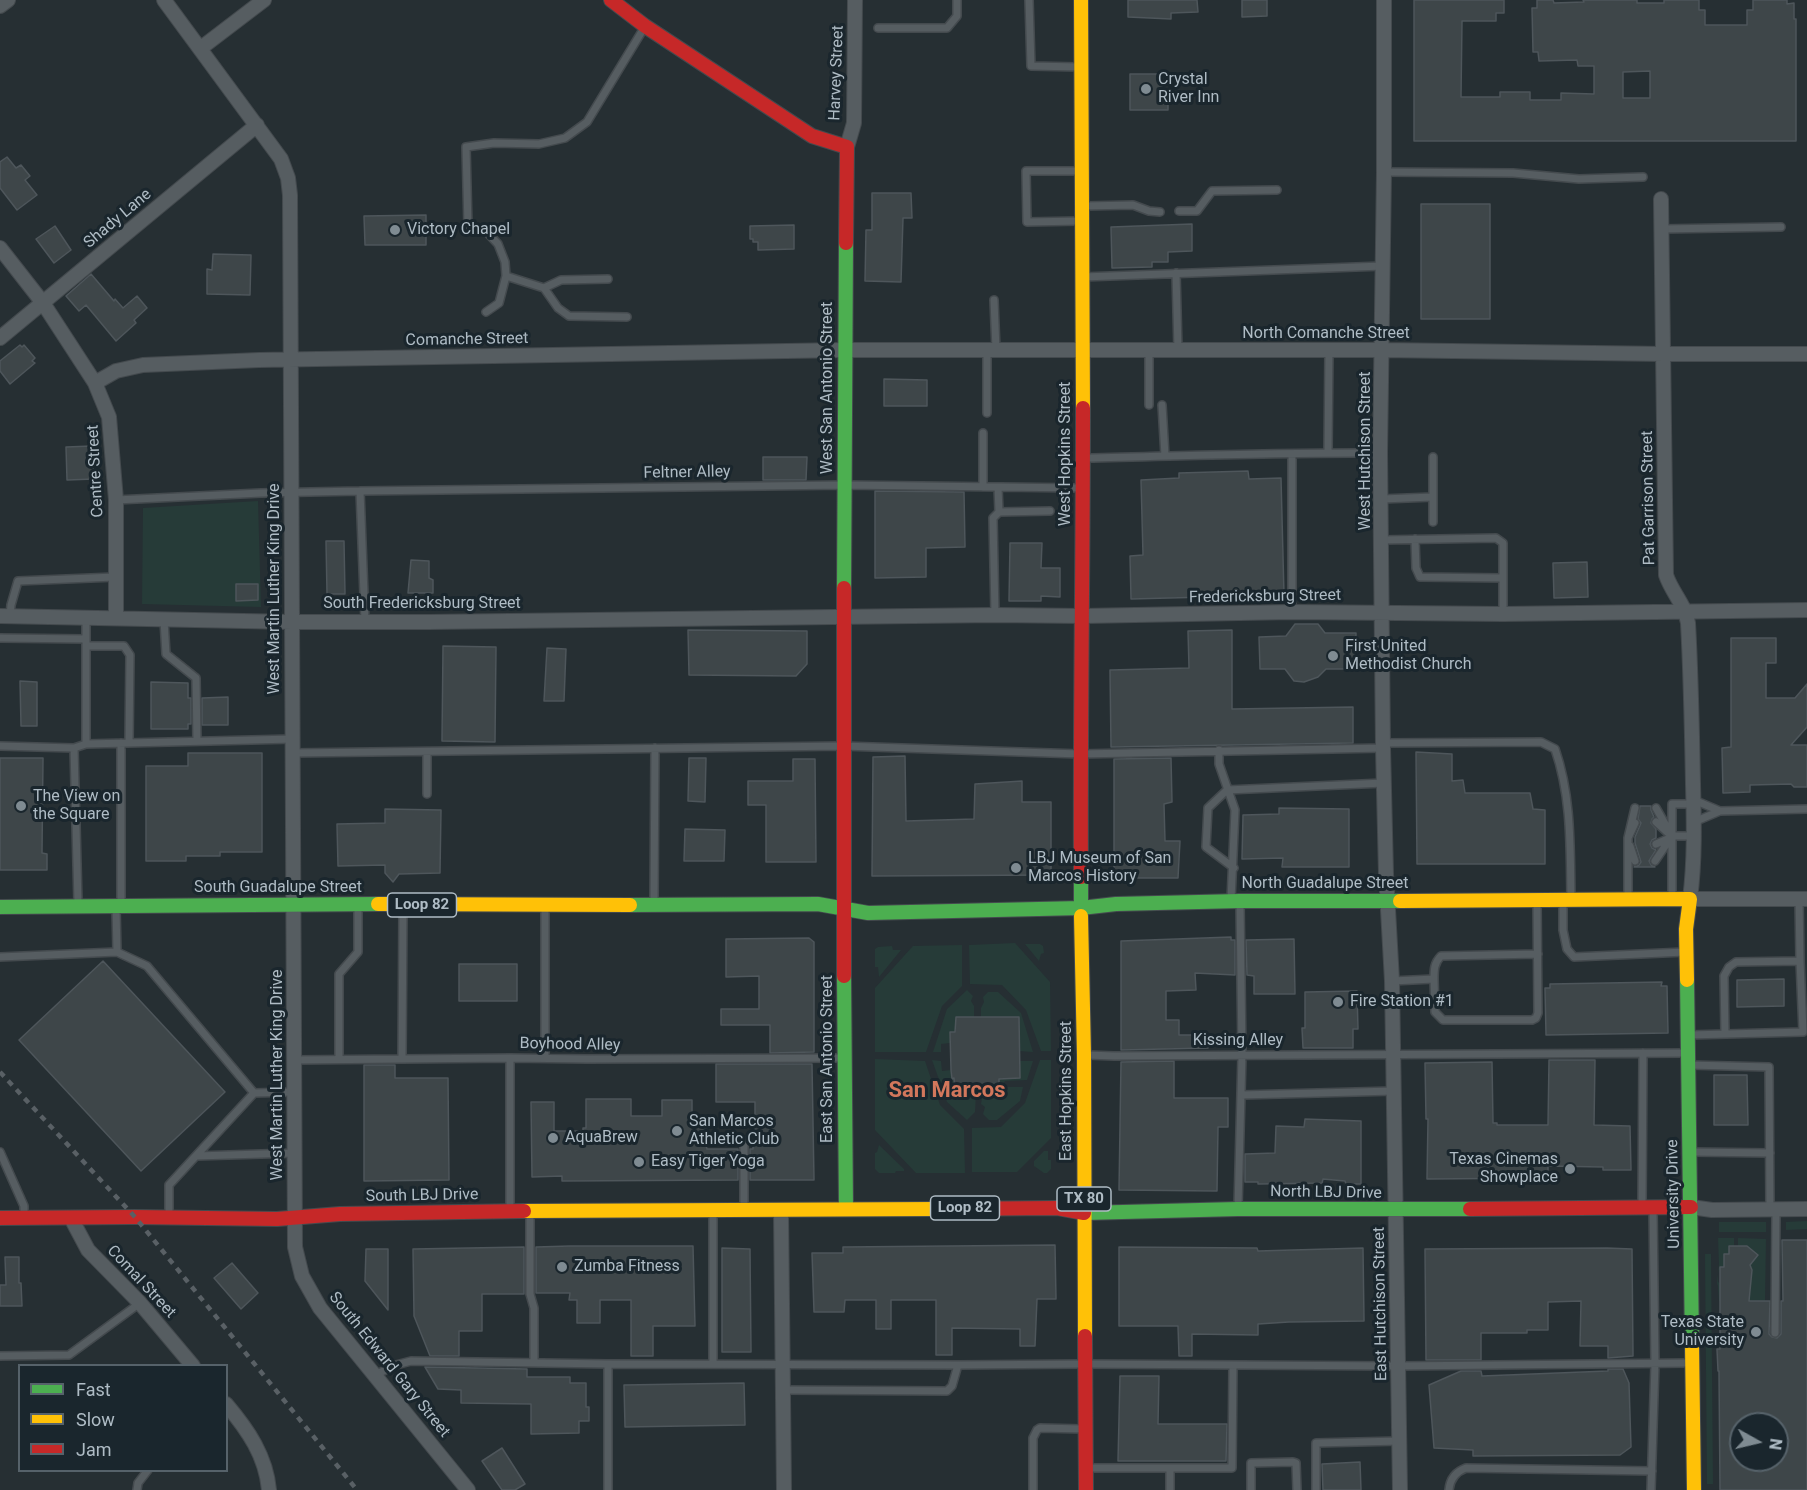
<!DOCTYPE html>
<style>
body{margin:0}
#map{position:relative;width:1807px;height:1490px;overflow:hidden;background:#262f33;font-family:Roboto,sans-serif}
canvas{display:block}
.legend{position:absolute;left:18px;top:1364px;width:210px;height:108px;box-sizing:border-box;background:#1a262d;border:2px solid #56626a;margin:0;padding:8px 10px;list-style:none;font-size:18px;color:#afbcc5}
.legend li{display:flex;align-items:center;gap:12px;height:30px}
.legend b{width:30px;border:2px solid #56626a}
.north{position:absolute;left:1729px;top:1412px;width:60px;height:60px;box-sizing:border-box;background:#1a262d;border:2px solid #56626a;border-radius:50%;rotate:98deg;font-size:16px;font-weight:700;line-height:24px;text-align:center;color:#afbcc5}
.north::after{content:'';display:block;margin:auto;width:21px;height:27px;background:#7f8b92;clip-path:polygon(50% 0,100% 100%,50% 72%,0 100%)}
</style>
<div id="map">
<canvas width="1807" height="1490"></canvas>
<ul class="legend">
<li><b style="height:8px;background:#4caf50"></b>Fast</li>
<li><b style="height:8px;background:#ffc107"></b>Slow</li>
<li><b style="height:8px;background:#c62828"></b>Jam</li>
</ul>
<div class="north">N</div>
</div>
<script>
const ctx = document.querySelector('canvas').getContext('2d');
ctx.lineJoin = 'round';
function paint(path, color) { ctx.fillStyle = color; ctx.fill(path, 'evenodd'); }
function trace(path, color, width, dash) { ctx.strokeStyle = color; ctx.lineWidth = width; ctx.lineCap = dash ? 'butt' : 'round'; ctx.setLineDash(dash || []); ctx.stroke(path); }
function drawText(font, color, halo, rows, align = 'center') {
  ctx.font = font + ' Roboto,sans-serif'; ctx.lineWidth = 6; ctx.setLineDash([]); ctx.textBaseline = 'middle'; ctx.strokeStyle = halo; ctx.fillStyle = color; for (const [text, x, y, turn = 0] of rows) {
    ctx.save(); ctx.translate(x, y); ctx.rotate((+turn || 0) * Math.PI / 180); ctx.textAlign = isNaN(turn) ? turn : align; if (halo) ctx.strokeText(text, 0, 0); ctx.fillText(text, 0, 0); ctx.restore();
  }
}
paint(new Path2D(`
 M258 501 261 607 142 604 143 508Z
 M1015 943 1050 982 1051 1051H1041L1026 1010 1002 985 970 984 969 945Z
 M1025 944H1040L1043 946 1044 953 1041 954 1039 961Z
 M962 945V986L942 1006 926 1052H875V988L913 946Z
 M892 946 893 950H901L879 977 878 967H875V949L878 947Z
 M967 990 973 996 971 1001 974 1006V1017H956L955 1032 950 1033V1043L941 1044V1052H933L947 1009Z
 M988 992H998L1021 1013 1033 1052 1019 1051V1017H981V1008L984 1002 983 997Z
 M875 1059 925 1061 940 1105 964 1129 965 1173H916L875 1130Z
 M932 1060 941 1061 942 1071 951 1070 952 1078H954L955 1094 976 1093 975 1112 967 1120 947 1102Z
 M1040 1060H1051V1138L1017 1172H972V1128L1001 1127 1025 1103Z
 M1020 1061H1033L1027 1080 1005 1081 1003 1084V1092H999V1079L1019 1078Z
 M1006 1087H1023L1020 1101 997 1120H989L983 1114 985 1107 981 1104 982 1098H1005Z
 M879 1145 904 1169V1171H896L895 1173H879L875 1169V1153L877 1152Z
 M1044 1151H1048V1160H1051V1169L1047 1173H1044L1034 1166V1161Z
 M1807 1221V1229L1786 1230V1222Z
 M1719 1222H1766V1232H1719Z
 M1718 1238H1734V1246L1729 1254H1724V1267L1718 1271V1282L1720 1283 1750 1280 1752 1270 1750 1265 1758 1255 1738 1246V1238L1766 1239 1765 1301H1719L1718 1286 1717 1283 1719 1265Z
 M1705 1254H1711L1713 1484H1707Z`), '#263b38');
const building = new Path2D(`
 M1128 0H1197L1198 12 1171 13V19L1128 17Z
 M1242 0H1267V16L1242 17Z
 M1414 0H1504V13H1496V21H1462L1461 97H1500V92H1530V100H1561V93L1594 94V66H1578L1577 60 1539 61 1538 52H1533L1532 8H1537V0H1553L1554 3 1584 2 1583 0H1637V3H1664V0H1699V10H1705V25H1747V10H1753V0H1787V4L1794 3V19H1796V141H1414ZM1650 71V98H1623V72Z
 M1130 74H1162V95H1168V110H1130Z
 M7 157 16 168 21 165 30 176 25 180 37 195 17 210 0 188V162Z
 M872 193H911L912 218H903L901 282 865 281 866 230H872Z
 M1421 204H1490V319H1421Z
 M426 215V245H365L364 216Z
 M1192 224V251L1168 252V262H1152V267L1112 268 1111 227Z
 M794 225V249L758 250V242H753V239H750V226Z
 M55 226 71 250 54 263 36 239Z
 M213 254 251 255 250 295 207 294V269L212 270Z
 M91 274 114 301 115 299 123 308 137 296 147 308 134 320 136 323 116 341 86 305 79 311 66 296Z
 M20 345 22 347 24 345 35 358 32 361 35 363 10 384 0 371V361Z
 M884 379 927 380V406H884Z
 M92 446 94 479 67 480 66 447Z
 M763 457H807L806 480H763Z
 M1248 471 1249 479 1281 478 1284 595 1131 599 1130 556 1143 555 1141 480 1179 478V473Z
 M875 491 964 492 965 547 926 548V577L875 578Z
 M326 541H344L345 594H327Z
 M1010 543H1042L1041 568H1060V597L1041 596V601H1009Z
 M411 560 429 561V578L433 580V593H408Z
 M1587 562 1588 597 1554 598 1553 563Z
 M236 584H258V600L236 601Z
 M1295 624H1318L1325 633H1356L1355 669H1326L1318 677 1304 682 1294 681 1285 669H1260L1259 637 1286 636Z
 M688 630 807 631V664L796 676 689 675Z
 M1232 630V709L1353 707V743L1111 747 1110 670 1189 668 1188 631Z
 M1731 638H1776V663H1766V698H1795L1807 684V727L1791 745H1807V787H1794L1791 784 1750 785V792L1723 793 1722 748 1731 747Z
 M443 646 496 647 495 742 442 741Z
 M547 648 566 649 564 701H544Z
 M20 681 37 682V726H21Z
 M151 682 188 683V698H191V724H188V729H151Z
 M228 697V725H202V698Z
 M1416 752 1452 754V781L1463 780 1465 793H1530L1533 809 1545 810V864H1417Z
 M188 753H262V852H220V856H186V861H146V766H188Z
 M905 756 906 821 974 819 975 784 1022 781V802H1051V875L872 876 873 757Z
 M0 758H43L42 853 47 854V870H0Z
 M689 758H706L705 802 688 801Z
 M1171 758 1172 802 1164 804 1165 841H1180L1178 878H1122L1114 873V759Z
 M793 759H815L816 862H766V805H748V781H793Z
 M1640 806H1651V810L1654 817 1652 819 1651 823 1656 829V838L1652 840 1650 844 1652 848 1656 850 1649 861 1651 865 1655 867H1634L1639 865 1641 862 1635 843V837L1641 823 1638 819Z
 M1279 808 1349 809V867H1282L1283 858 1242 859 1243 815 1279 814Z
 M385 809 441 810 440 873 399 874 393 882 385 873V865L338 866 337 824 385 823Z
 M685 829 725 830 724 861H684Z
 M1231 937V940H1235V975L1195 973 1196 990 1166 991V1020H1179V1035H1207L1208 1048 1121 1050V941Z
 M809 938 814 942V1052L770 1053V1025H721V1009H759V976L726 977V939Z
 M1294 939 1295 994H1254V976L1247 975 1246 940Z
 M103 961 225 1092 141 1171 19 1040Z
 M459 964H517V1001H459Z
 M1784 979V1006L1737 1007V980Z
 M1662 982 1661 986H1667L1668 1033 1546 1035 1545 988H1550V984Z
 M1357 991 1358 1029H1353V1048H1303L1302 1028H1305V992Z
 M956 1017H1019L1020 1078 999 1079V1092L955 1094 954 1078 952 1079 951 1070 950 1032H955Z
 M1549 1060H1595L1594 1125 1630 1126 1631 1170H1603V1167L1548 1166V1178L1427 1179 1428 1119H1426L1425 1063 1492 1062 1493 1123H1497V1125H1548Z
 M1174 1061V1098H1228V1127H1218L1217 1191 1119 1190 1121 1062Z
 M716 1064H812L814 1180H750V1149H753V1142H755V1102H716Z
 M364 1065H395V1078H448L449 1180 364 1181Z
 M1714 1075H1747L1748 1125H1714Z
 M586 1099H631V1116H662V1100H692V1119H707V1137L705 1142 707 1149H738V1180L562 1181V1176L532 1177 531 1102H554V1131H583V1128H586Z
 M1305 1119 1361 1121V1184H1346L1345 1181 1323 1179 1322 1183 1258 1184V1182H1245V1154L1275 1153 1276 1126 1304 1127Z
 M1782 1240H1807V1490H1720L1719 1371H1718L1717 1349H1720V1267H1724V1254H1729V1246H1747L1758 1255 1750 1265 1752 1270 1749 1301H1770L1769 1334 1772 1337 1777 1338 1781 1334V1301H1783ZM1741 1424H1777V1460H1741Z
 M1055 1245 1056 1299H1037L1035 1346H1020V1329L952 1328V1355H936V1300H891V1329H876V1300H845L844 1312H814L812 1253H843V1247Z
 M570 1246H693L695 1326H653V1356H631V1300H600V1323H577V1300H569L570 1293H536V1247Z
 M524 1247V1294H482V1331H459V1356H430L414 1316 413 1249Z
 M1119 1247 1257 1248 1258 1251 1363 1248 1364 1321 1289 1322 1258 1324V1335L1192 1334V1356H1179L1178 1326H1119Z
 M722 1248 750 1249 751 1352H722Z
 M1607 1248 1632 1249 1633 1356 1608 1358V1346H1580L1581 1301 1548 1302V1330H1527V1333H1481V1360H1426L1425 1249Z
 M366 1249H388V1310L365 1281Z
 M5 1257H19V1283H21L22 1306H0V1285H6Z
 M232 1263 258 1293 241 1309 214 1278Z
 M425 1367 527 1369V1377H570V1383H586V1407H589V1421H579V1433L531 1434V1404L461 1403V1390L438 1389Z
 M1608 1369H1623L1629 1383 1631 1447 1620 1455 1473 1456V1450L1434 1448 1429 1385 1461 1371H1481L1482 1376 1608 1371Z
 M1120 1376H1159L1158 1424H1227L1226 1461H1118Z
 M744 1383 745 1425 625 1427 624 1385Z
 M502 1448 525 1484 515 1490H502L482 1461Z
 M1360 1462 1361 1490H1323L1322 1464Z`);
paint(building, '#3e4649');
trace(building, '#4e565b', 1.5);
const lane = new Path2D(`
 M1029 0 1031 66 1079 67
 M878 28H947L957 16V0
 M1080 171H1026L1027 222 1080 221
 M1384 172 1513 173 1579 179 1643 177
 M1085 206 1133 205 1149 211 1160 212
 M1179 211H1197L1212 191 1277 190
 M1662 229 1781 227
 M1176 273 1178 350
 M506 276 544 288 558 308 569 316 627 317
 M1083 277 1383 266
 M544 288 561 280 608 279
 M994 300 996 350
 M486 312 499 303 506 276 505 262 498 244 484 229 468 227 466 147 494 143 539 144 565 138 587 122 644 28
 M987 350V413
 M1149 405V350
 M1162 405 1165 456
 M983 433V487
 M1328 452 1329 350
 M1292 454V612
 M1086 458C1184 456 1282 452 1380 453
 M998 487 999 512
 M360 491 365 621
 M1433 497V522
 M1382 499 1433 497V457
 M116 500 261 493 360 491 844 485 1080 488
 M1415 539 1416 568 1420 577 1503 578
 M1382 540 1496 538 1503 543V614
 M995 615 993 518 999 512 1050 511
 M10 616 11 605 18 581 115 577
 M86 617V744L293 739
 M164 620 166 654 196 678 197 741
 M0 638 86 639
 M86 646H124L130 655 129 743
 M1384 743 1541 742 1555 749C1572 798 1570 848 1571 899
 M0 746 74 748 86 744
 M74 748 78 903
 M1219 750V764L1235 810 1231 900
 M427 752V794
 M293 753 843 746 1080 754 1383 748
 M1694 800 1720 811 1694 822
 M1656 808 1672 836H1694
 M1720 811 1807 809
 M1656 822 1668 833
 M1635 823 1628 838 1635 808
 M1628 838V899
 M1656 844 1670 838
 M1630 846 1635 861
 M1655 861 1672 836
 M1234 868 1206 847 1208 808 1227 790 1384 783
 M1672 897V804H1694
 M1799 899 1800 961
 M121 903V743
 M654 903 655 748
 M1563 903V930L1567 949 1574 957 1685 952
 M116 908 117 952 147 966 254 1093 169 1185V1214
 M0 957 117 952
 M1434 979C1434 970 1434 963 1441 956L1538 954
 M1392 981 1434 979 1435 1012 1443 1020H1532L1536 1018 1538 1013 1537 902
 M1689 1035 1803 1032 1800 961 1736 962 1729 967 1724 976 1725 1034
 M1087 1055 1114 1056 1687 1053
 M545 1058V907
 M339 1059V974L358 952V907
 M402 1059 403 908
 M295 1060 510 1058 587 1059 844 1058
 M1689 1065 1769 1067 1770 1210
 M254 1093 294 1092
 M1241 1095 1394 1091
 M711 1141H744V1207
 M0 1152 24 1206V1216
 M1692 1152 1770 1153
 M196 1156 294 1153
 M1238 1207 1242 1055 1240 903
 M1642 1207 1643 1053
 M510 1208V1058
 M713 1214V1364
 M530 1215V1294L534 1308V1362
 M1775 1333 1776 1210
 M0 1356 69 1355 140 1303
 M608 1364V1490
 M375 1375 396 1365 411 1361 608 1364 958 1365 1085 1364 1398 1366 1689 1363
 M783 1390 947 1391 952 1386 958 1365
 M1088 1468H1232L1233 1365
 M137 1490 138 1483 148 1470
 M1033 1490V1438L1037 1430 1040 1428 1083 1429
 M1170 1490V1468
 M1251 1490V1463L1293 1462 1296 1463 1297 1490
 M1316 1490V1443L1400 1441
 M1449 1490C1450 1479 1455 1472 1466 1468L1652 1471
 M1651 1490 1655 1364 1653 1209`);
const street = new Path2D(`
 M164 0 281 159 288 178 290 195 295 1247 302 1276 320 1308 468 1490
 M1384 0V172L1380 453 1383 748 1386 874 1392 981 1400 1490
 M0 6 8 0
 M201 48 264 0
 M847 147 854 123 855 0
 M1661 199 1666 575C1672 593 1685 604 1688 623 1691 676 1692 730 1693 784 1694 822 1695 860 1690 899H1807
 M0 248 43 303 95 383 109 417 116 500V617
 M0 338 257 125
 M95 383 116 371 143 365 259 360 845 350H1382L1664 354H1807
 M0 616 292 622H428L995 615 1083 616 1292 612 1503 614 1807 610
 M1691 1207 1712 1210 1807 1209
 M781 1210 784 1490
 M71 1218 88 1250 140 1303 193 1366
 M226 1404C248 1430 266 1456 269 1490`);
const fast = new Path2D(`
 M844 588 846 243
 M1081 877V908L1116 904 1240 901H1400
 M630 905 818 904 868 913 1081 908V916
 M0 907 378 904
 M844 976 846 1208
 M1687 980 1692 1345
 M1084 1213 1238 1209H1470`);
const slow = new Path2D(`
 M1081 0 1083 408
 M1400 901 1690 899 1686 929 1687 980
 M378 904 630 905
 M1081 916 1084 1055 1085 1336
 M524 1211 938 1209
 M1692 1345 1694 1490`);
const jam = new Path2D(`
 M611 0 645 26 812 136 847 147 846 243
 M844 588V976
 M1081 877C1080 721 1083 564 1083 408
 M938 1209 1057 1208 1084 1213
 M1470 1209 1691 1207
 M0 1218 135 1217 277 1219 340 1214 524 1211
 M1085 1336 1086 1490`);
trace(lane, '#444a4e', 10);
trace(street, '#444a4e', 16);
trace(fast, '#444a4e', 16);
trace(slow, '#444a4e', 16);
trace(jam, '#444a4e', 16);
trace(lane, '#565d61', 7);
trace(street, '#565d61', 14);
trace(fast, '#4caf50', 14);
trace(slow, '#ffc107', 14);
trace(jam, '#c62828', 14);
trace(new Path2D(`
 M0 1072 135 1217 357 1490`), '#596065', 4.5, [6, 6]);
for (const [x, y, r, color] of [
 [1146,89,6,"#7f8b92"],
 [395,230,6,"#7f8b92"],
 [1333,656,6,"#7f8b92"],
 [21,806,6,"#7f8b92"],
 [1016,868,6,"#7f8b92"],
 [1338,1002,6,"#7f8b92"],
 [677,1131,6,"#7f8b92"],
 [553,1138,6,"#7f8b92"],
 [639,1162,6,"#7f8b92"],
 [1570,1169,6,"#7f8b92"],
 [562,1267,6,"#7f8b92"],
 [1756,1332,6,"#7f8b92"]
]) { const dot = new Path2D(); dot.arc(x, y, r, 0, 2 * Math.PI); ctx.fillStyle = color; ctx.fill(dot); trace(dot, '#1a262d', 2); }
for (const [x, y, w] of [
 [422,905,69],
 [1084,1199,54],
 [965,1208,69]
]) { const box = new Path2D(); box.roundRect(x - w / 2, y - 12, w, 24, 4.5); ctx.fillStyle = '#1a262d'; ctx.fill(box); trace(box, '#afbcc5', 1.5); }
drawText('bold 15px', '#afbcc5', null, [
 ["Loop 82",422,905],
 ["TX 80",1084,1199],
 ["Loop 82",965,1208]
]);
drawText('16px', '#afbcc5', '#1a262d', [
 ["Harvey Street",837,73,-88],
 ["Shady Lane",118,219,-40],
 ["North Comanche Street",1326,334],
 ["Comanche Street",467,340,-1],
 ["West San Antonio Street",828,388,-90],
 ["West Hutchison Street",1366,451,-90],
 ["West Hopkins Street",1066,454,-90],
 ["Centre Street",96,471,-93],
 ["Feltner Alley",687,473,-1],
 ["Pat Garrison Street",1649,498,-91],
 ["West Martin Luther King Drive",275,589,-90],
 ["Fredericksburg Street",1265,597,-1],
 ["South Fredericksburg Street",422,604],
 ["North Guadalupe Street",1325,884],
 ["South Guadalupe Street",278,888],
 ["Kissing Alley",1238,1041],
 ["Boyhood Alley",570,1045,1],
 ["East San Antonio Street",828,1059,-90],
 ["West Martin Luther King Drive",278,1075,-90],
 ["East Hopkins Street",1067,1091,-90],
 ["North LBJ Drive",1326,1193,1],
 ["University Drive",1674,1194,-91],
 ["South LBJ Drive",422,1196,-1],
 ["Comal Street",141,1282,47],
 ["East Hutchison Street",1381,1304,-91],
 ["South Edward Gary Street",389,1365,51]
]);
drawText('16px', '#afbcc5', '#1a262d', [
 ["Crystal",1158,80],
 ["River Inn",1158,98],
 ["Victory Chapel",407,230],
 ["First United",1345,647],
 ["Methodist Church",1345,665],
 ["The View on",33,797],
 ["the Square",33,815],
 ["LBJ Museum of San",1028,859],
 ["Marcos History",1028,877],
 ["Fire Station #1",1350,1002],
 ["San Marcos",689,1122],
 ["Athletic Club",689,1140],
 ["AquaBrew",565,1138],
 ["Texas Cinemas",1558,1160,"right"],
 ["Showplace",1558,1178,"right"],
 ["Easy Tiger Yoga",651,1162],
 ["Zumba Fitness",574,1267],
 ["Texas State",1744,1323,"right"],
 ["University",1744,1341,"right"]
], 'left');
drawText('bold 22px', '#d3775c', '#1a262d', [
 ["San Marcos",947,1091]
]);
</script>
